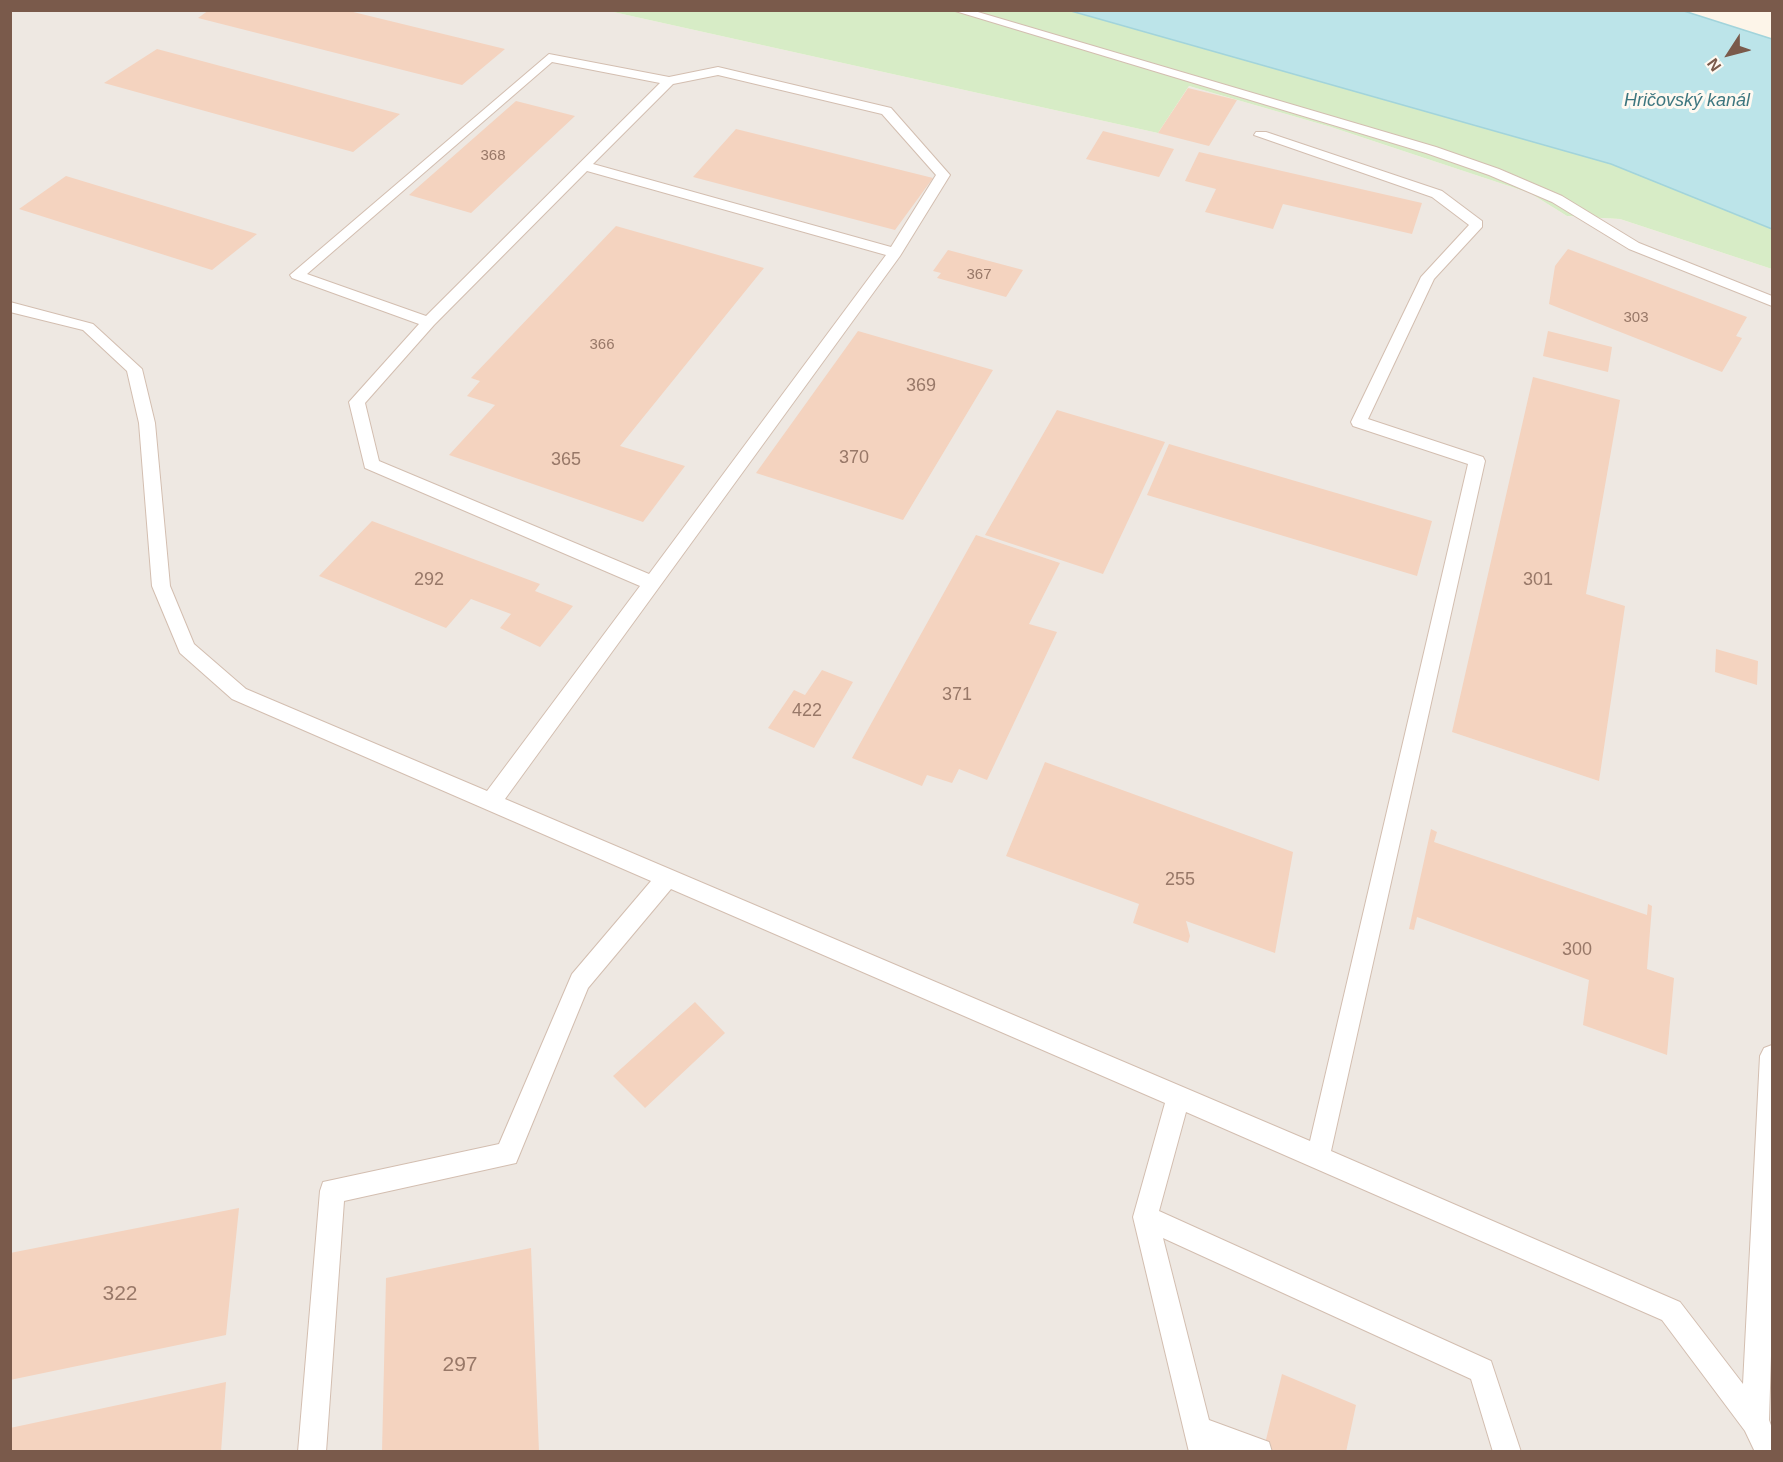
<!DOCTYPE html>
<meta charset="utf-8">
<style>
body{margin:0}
#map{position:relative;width:1783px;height:1462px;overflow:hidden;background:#fdf5e9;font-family:Arial,sans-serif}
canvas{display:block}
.frame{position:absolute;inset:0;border:12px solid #7a5a4b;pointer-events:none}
.north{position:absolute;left:1699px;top:24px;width:60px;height:60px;-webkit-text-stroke:4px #fff9f1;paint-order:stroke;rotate:234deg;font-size:16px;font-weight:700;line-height:24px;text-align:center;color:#7a5a4b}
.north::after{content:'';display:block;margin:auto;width:21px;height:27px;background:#7a5a4b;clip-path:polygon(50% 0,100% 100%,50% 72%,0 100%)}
</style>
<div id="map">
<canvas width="1783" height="1462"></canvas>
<div class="frame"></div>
<div class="north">N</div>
</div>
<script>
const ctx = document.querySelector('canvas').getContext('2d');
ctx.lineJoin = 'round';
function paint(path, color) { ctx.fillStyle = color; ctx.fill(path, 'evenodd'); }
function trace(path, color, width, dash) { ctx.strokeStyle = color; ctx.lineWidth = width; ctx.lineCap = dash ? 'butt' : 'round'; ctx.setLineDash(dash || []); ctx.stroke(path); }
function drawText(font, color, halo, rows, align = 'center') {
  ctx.font = font + ' Arial,sans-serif'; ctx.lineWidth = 6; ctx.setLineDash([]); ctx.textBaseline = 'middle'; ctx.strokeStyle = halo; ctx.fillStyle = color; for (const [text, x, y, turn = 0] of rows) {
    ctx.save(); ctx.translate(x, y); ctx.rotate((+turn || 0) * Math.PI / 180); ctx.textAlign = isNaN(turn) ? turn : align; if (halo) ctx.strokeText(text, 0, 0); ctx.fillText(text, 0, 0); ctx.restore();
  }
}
paint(new Path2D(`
 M10 11H609L1158 133 1189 86 1331 127 1530 193 1567 216 1620 219 1772 269V1451H11Z`), '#eee8e2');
paint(new Path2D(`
 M609 11H1071L1611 164 1772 229V269L1620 219 1567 216 1530 193 1331 127 1189 86 1158 133Z`), '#d7ecc6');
const water = new Path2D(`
 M1071 11H1684L1772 39V229L1611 164Z`);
paint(water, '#bce4e9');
trace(water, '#a2d4db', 1.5);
paint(new Path2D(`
 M209 10H345L505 49 462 85 198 18Z
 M157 49 400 114 353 152 104 83Z
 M1188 88 1237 100 1209 146 1158 133Z
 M516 101 575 116 471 213 409 195Z
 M736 129 933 178 895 230 693 177Z
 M1103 131 1174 149 1159 177 1086 159Z
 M1199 152 1422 203 1412 234 1283 204 1273 229 1205 212 1216 189 1185 181Z
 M66 176 257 234 212 270 19 209Z
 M616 226 764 268 620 446 685 466 643 522 449 455 495 405 467 396 480 381 471 378Z
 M1568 249 1747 317 1736 336 1742 338 1722 372 1549 304 1555 266Z
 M948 250 1023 270 1006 297 937 278 941 273 933 271Z
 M858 331 993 370 903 520 756 473Z
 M1548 331 1612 347 1608 372 1543 356Z
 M1533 377 1620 400 1586 594 1625 606 1599 781 1452 732Z
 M1057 410 1165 442 1103 574 985 535Z
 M1169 444 1432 521 1417 576 1147 495Z
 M372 521 540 584 535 591 573 606 540 647 500 628 511 614 471 599 446 628 319 576Z
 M976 535 1060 563 1029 624 1057 632 987 780 959 769 952 783 927 775 922 786 852 758Z
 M1716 649 1758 661 1757 685 1715 672Z
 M822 670 853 682 814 748 768 728 794 690 805 695Z
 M1045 762 1293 852 1275 953 1186 921 1190 936 1188 943 1133 923 1139 904 1006 856Z
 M1431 829 1437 832 1434 842 1647 915 1648 904 1652 906 1647 969 1674 978 1667 1055 1583 1025 1589 980 1417 917 1414 930 1409 929Z
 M695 1002 725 1033 645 1108 613 1076Z
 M239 1208 226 1335 10 1380V1253Z
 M531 1248 539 1452H382L386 1278Z
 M1282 1374 1356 1405 1346 1452H1263Z
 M226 1382 221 1452H10V1428Z`), '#f4d3bf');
const service = new Path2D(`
 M952 10H971L1436 147 1499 169 1562 196 1639 243 1772 296V306L1629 249 1552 202 1489 175 1426 153Z
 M549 54 669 77 718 67 891 108 950 175 900 256 505 799 1310 1141 1468 464 1353 426 1351 422 1421 277 1469 225 1432 197 1254 135 1256 132H1266L1442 191 1482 221V227L1434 279 1368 419 1483 457 1485 461 1331 1151 1680 1302 1743 1384 1760 1056 1764 1048 1772 1045V1324L1769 1420 1772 1428V1452H1755L1745 1431 1662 1320 1186 1112 1159 1211 1491 1361 1521 1452H1493L1471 1379 1163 1238 1209 1420 1269 1442 1272 1452H1189L1133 1217 1165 1103 671 889 588 988 516 1163 344 1201 326 1452H298L320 1191 323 1182 499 1144 572 974 651 881 232 699 180 653 152 586 139 423 127 371 83 330 10 312V302L93 324 142 369 155 423 170 586 194 644 246 689 487 791 640 586 365 468 349 402 419 324 292 278 290 275ZM552 62 660 83 426 316 307 274ZM718 75 882 114 936 175 891 247 593 164 673 84ZM587 171 886 255 649 574 379 461 365 403 434 325Z`);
trace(service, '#d3beb0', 2);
paint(service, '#fff');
drawText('15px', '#987868', null, [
 ["368",493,156],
 ["367",979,275],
 ["303",1636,318],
 ["366",602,345]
]);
drawText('italic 18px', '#3d767f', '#fff9f1', [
 ["Hričovský kanál",1687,101]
]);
drawText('18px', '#987868', null, [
 ["369",921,386],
 ["370",854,458],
 ["365",566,460],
 ["292",429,580],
 ["301",1538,580],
 ["371",957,695],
 ["422",807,711],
 ["255",1180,880],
 ["300",1577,950]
]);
drawText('21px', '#987868', null, [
 ["322",120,1294],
 ["297",460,1365]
]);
</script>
